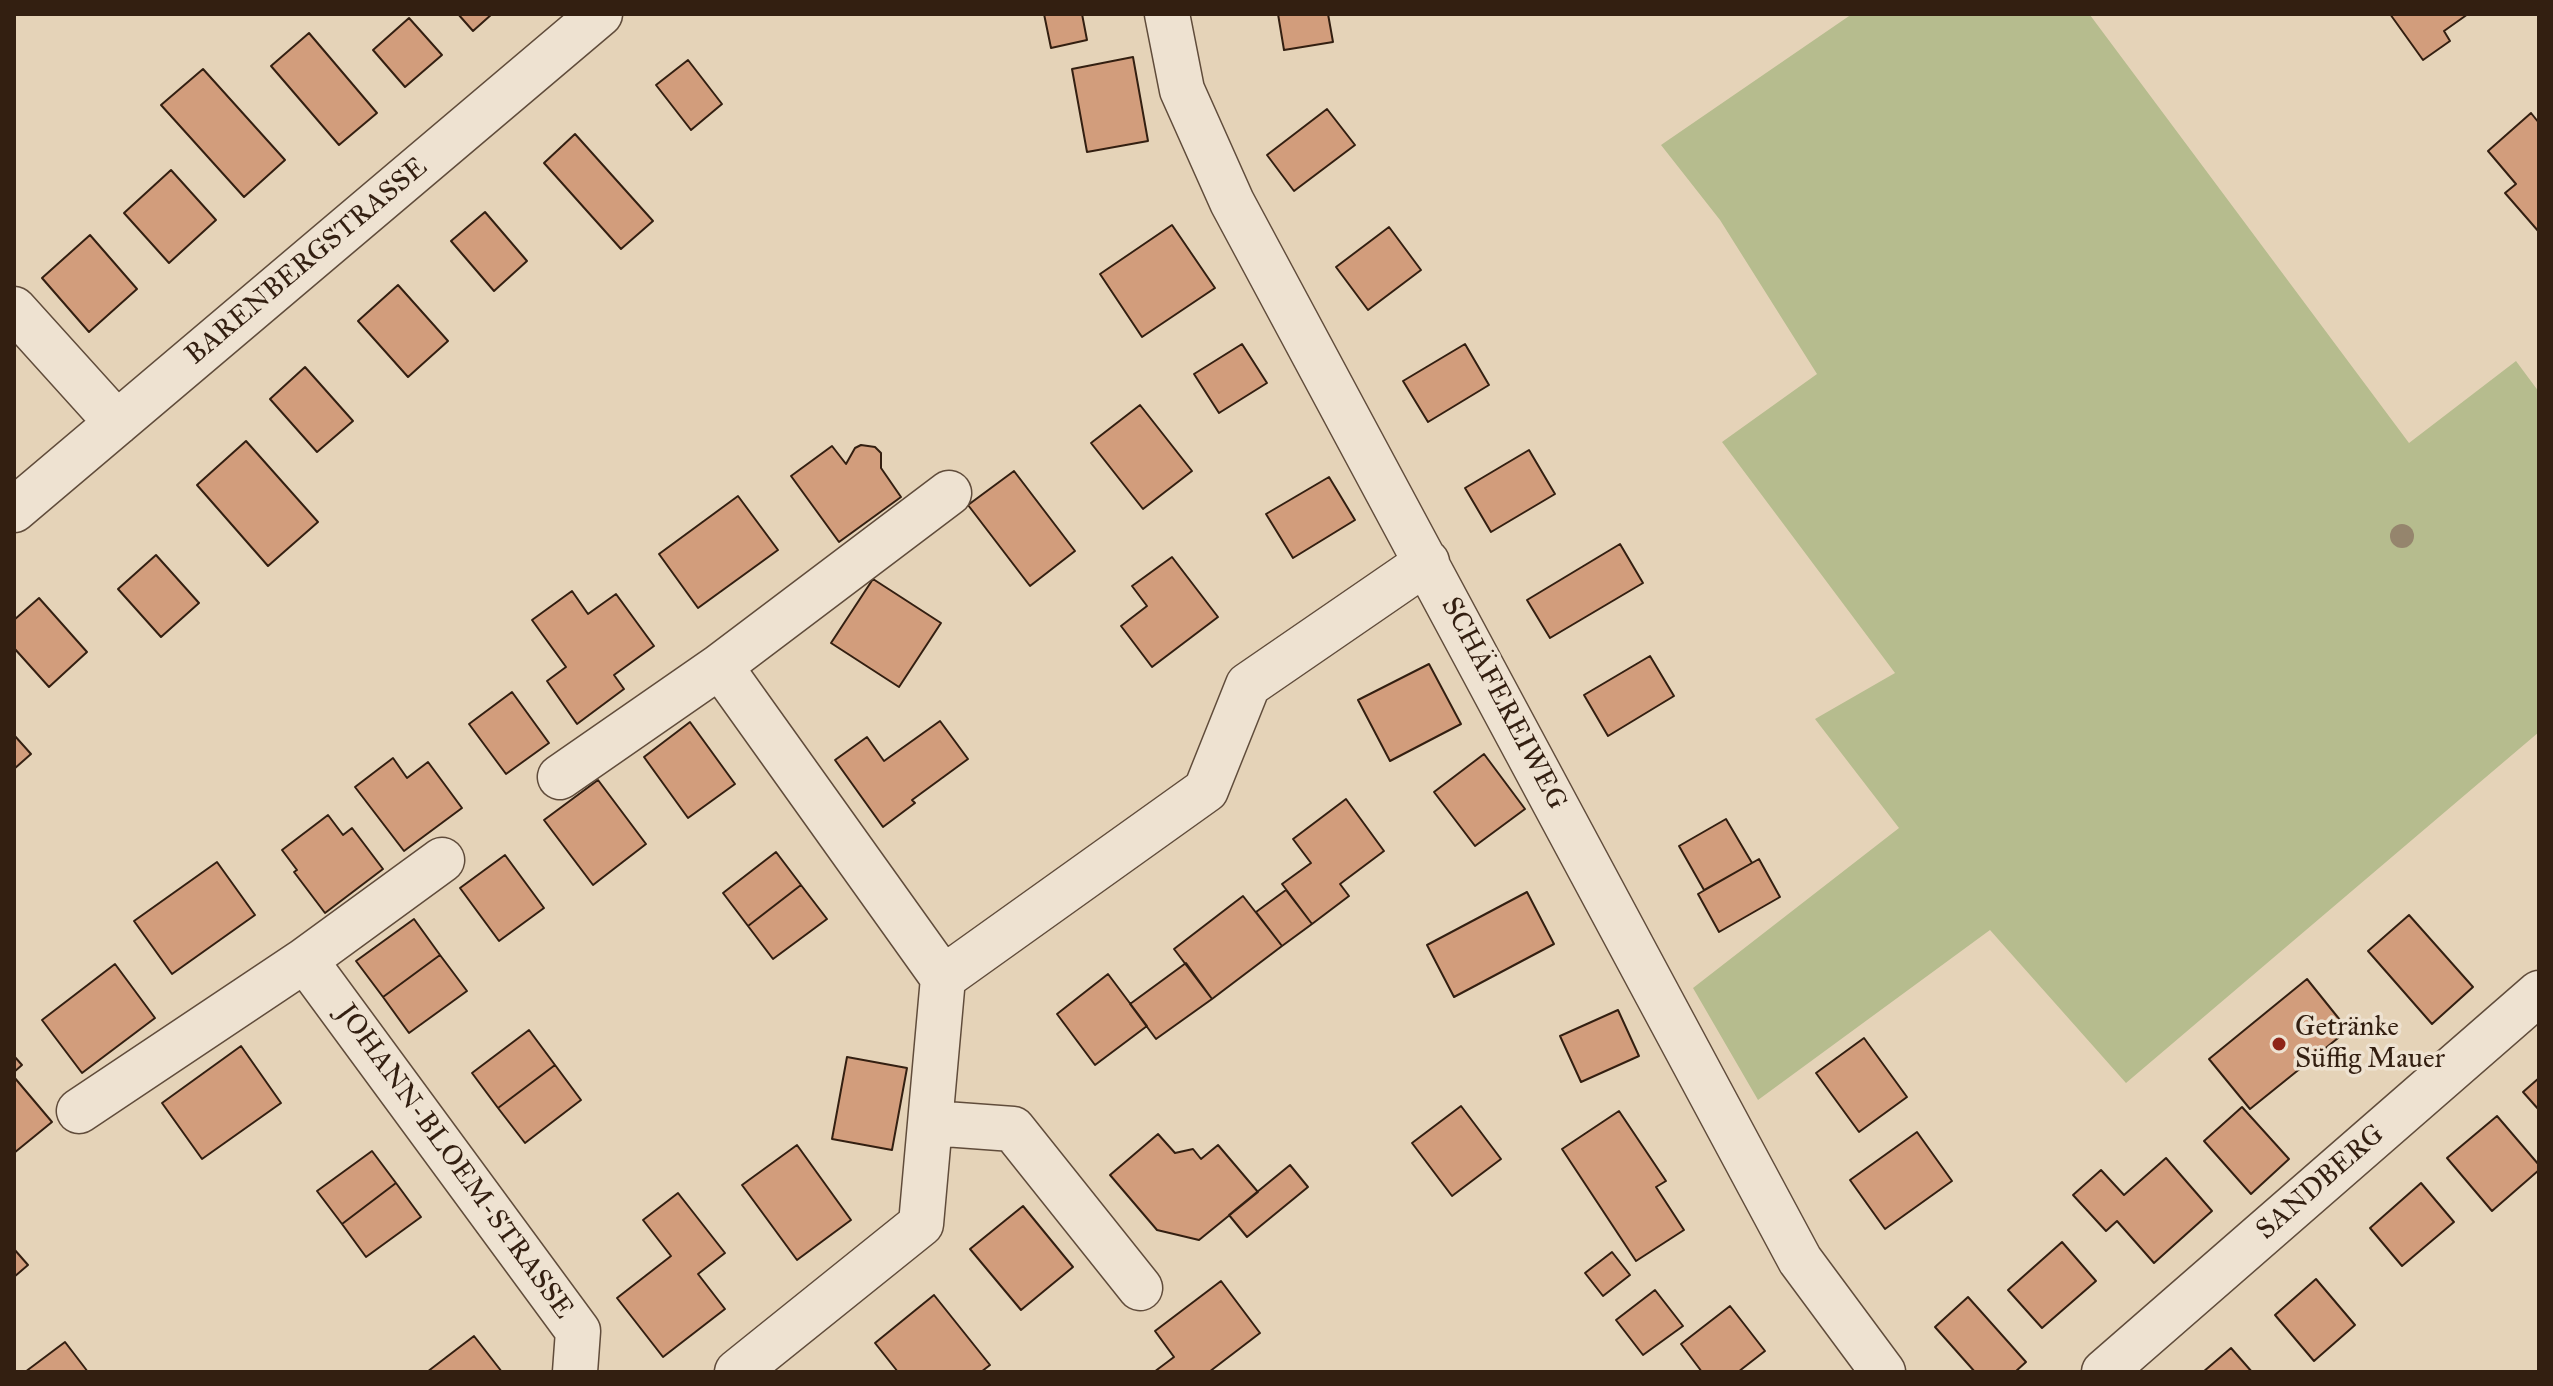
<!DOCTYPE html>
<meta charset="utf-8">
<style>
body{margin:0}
#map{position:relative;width:2553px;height:1386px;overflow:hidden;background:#e5d3b8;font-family:"IM FELL Great Primer",serif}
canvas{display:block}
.frame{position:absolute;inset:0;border:16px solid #331f11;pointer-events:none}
</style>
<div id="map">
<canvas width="2553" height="1386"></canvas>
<div class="frame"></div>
</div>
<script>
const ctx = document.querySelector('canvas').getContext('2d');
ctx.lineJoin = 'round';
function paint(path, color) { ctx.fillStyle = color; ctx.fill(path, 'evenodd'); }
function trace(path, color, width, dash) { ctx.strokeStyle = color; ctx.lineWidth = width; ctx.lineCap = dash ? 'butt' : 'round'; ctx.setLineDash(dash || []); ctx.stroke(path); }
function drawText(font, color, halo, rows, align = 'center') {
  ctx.font = font + ' "IM FELL Great Primer",serif'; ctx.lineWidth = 7; ctx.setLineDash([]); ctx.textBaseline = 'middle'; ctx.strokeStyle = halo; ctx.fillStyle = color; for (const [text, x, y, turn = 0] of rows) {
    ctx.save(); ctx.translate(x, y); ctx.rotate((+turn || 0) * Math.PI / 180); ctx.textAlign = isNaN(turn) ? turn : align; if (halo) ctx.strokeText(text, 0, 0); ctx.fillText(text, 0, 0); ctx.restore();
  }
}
paint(new Path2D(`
 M1852 14H2091L2090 15 2409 443 2516 361 2539 392V732L2126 1083 1990 930 1758 1100 1693 988 1899 828 1815 719 1895 673 1722 442 1817 374 1720 220 1661 145Z`), '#b6bc8e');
const building = new Path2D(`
 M458 14H492L473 31Z
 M1044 14H1082L1087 40 1051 48Z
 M1278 14H1328L1333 42 1284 50Z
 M2390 14H2468L2444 31 2450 41 2423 60Z
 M409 18 442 55 405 87 373 50Z
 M309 33 377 113 339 145 271 66Z
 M1133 57 1148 141 1087 152 1072 69Z
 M688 60 722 104 691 130 656 85Z
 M203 69 285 160 244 197 161 105Z
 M1327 109 1355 145 1294 191 1267 155Z
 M2531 113 2539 123V232L2505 193 2516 184 2488 151Z
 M575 134 653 221 621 249 544 163Z
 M171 170 216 220 169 263 124 213Z
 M485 212 527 261 494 291 451 241Z
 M1172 225 1215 288 1142 337 1100 274Z
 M1389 227 1421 270 1368 310 1336 267Z
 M90 235 137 289 89 332 42 278Z
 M398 285 448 341 408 377 358 321Z
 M1242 344 1267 383 1219 413 1194 374Z
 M1465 344 1489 385 1428 422 1403 381Z
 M305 367 353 421 317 452 270 399Z
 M1140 405 1192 471 1143 509 1091 443Z
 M246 441 318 522 268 566 197 485Z
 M861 445 875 447 881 453V468L901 497 839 542 791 476 832 446 846 464 855 448Z
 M1529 450 1555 494 1491 532 1465 488Z
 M1014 471 1075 551 1030 586 968 505Z
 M1329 477 1355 520 1293 558 1266 514Z
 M738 496 778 550 698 608 659 554Z
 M1620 544 1643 583 1550 638 1527 600Z
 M156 555 199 603 161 637 118 589Z
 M1172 557 1218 617 1152 667 1121 626 1147 606 1132 586Z
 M873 579 941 623 899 687 831 643Z
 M572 591 588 614 616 594 654 646 614 675 624 689 577 724 547 681 566 667 532 620Z
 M39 598 87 652 49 687 14 648V620Z
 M1650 656 1674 696 1608 736 1584 695Z
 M1429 664 1461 724 1390 761 1358 700Z
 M512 692 549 743 506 774 469 724Z
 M940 721 968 759 912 800 915 803 883 827 835 760 867 737 884 761Z
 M690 722 735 784 688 818 644 757Z
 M14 735 31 754 14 769Z
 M1484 754 1525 809 1475 846 1434 792Z
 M393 758 407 778 428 762 462 808 404 851 355 787Z
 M598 780 646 844 593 885 544 820Z
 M1346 799 1384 851 1340 884 1349 896 1312 924 1282 884 1311 863 1293 839Z
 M328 815 343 835 352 828 383 869 325 913 294 872 297 870 282 850Z
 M1726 819 1752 863 1704 890 1679 846Z
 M776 852 801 885 748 926 723 893Z
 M505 855 544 908 499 941 460 888Z
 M1759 859 1780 897 1719 932 1698 894Z
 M217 862 255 915 172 974 134 921Z
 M801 885 827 919 773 959 748 926Z
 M1286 890 1312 924 1282 946 1256 912Z
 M1527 892 1554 944 1454 997 1427 945Z
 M1243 896 1282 946 1212 999 1174 949Z
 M2409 915 2473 987 2432 1024 2368 951Z
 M414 919 440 955 383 997 356 961Z
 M440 955 467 991 409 1033 383 997Z
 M1186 963 1212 999 1156 1039 1130 1004Z
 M115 964 155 1018 82 1073 42 1020Z
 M1108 974 1147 1026 1095 1065 1057 1014Z
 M2307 979 2348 1030 2250 1109 2209 1059Z
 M1618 1010 1639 1056 1581 1082 1560 1036Z
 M529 1030 555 1065 498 1108 472 1073Z
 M1864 1038 1907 1097 1859 1132 1816 1073Z
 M241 1046 281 1103 202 1159 162 1103Z
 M14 1056 22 1065 14 1072Z
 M847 1057 907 1068 892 1150 832 1139Z
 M555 1065 581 1100 525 1143 498 1108Z
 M14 1077 52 1122 14 1153Z
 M2539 1078V1110L2523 1092Z
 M1461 1106 1501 1159 1452 1196 1412 1143Z
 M2242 1107 2289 1159 2251 1194 2204 1141Z
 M1619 1111 1666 1181 1656 1187 1684 1230 1636 1261 1562 1149Z
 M2497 1116 2539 1165V1170L2492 1211 2447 1158Z
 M1917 1132 1952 1181 1885 1229 1850 1180Z
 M1158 1134 1175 1153 1193 1149 1201 1159 1218 1145 1258 1192 1199 1240 1157 1230 1110 1175Z
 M797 1145 851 1220 797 1260 742 1185Z
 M372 1151 396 1183 342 1224 317 1191Z
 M2166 1158 2212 1211 2154 1263 2117 1221 2106 1231 2073 1195 2101 1170 2124 1195Z
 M1290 1165 1308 1187 1247 1237 1229 1215Z
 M396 1183 421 1217 366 1257 342 1224Z
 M2421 1183 2454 1222 2402 1266 2370 1228Z
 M678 1193 725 1253 698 1274 725 1309 663 1357 617 1298 671 1256 643 1220Z
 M1023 1206 1073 1267 1021 1310 970 1249Z
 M2062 1242 2096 1281 2042 1328 2008 1290Z
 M14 1249 28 1265 14 1277Z
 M1612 1252 1630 1275 1603 1296 1585 1273Z
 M2316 1279 2355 1325 2314 1361 2275 1315Z
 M1221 1281 1260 1333 1209 1372H1154L1174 1357 1155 1331Z
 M1655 1290 1683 1326 1643 1355 1616 1320Z
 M934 1295 990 1365 981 1372H898L875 1343Z
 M1968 1297 2026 1362 2015 1372H1975L1935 1327Z
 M1730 1306 1765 1351 1738 1372H1702L1681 1344Z
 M474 1336 502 1372H427Z
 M65 1342 88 1372H25Z
 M2231 1348 2252 1372H2203Z`);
paint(building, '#d29d7c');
trace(building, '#331f11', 2);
const minor = new Path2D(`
 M1167 14 1182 90 1232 202 1800 1260 1883 1372
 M14 309 117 423
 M14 510 600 14
 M560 777 720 666
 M442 860 305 960 578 1331 575 1372
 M943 978 720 666 949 493
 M79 1111 305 960
 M931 1123 1013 1129 1140 1288
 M737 1372 921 1224 943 978 1206 790 1248 685 1427 562
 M2104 1372 2539 993`);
trace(minor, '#604c3b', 47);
trace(minor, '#eee2d1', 44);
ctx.fillStyle = '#95856d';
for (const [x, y] of [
 [2402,536]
]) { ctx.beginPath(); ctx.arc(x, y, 12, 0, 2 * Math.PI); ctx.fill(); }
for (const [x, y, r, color] of [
 [2279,1044,8,"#8f2418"]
]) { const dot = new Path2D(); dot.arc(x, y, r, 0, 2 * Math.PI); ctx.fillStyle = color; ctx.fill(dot); trace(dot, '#eee2d1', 3); }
drawText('28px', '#331f11', '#eee2d1', [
 ["BARENBERGSTRASSE",307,262,-40],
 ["SCHÄFEREIWEG",1503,704,62],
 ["JOHANN-BLOEM-STRASSE",454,1162,54],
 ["SANDBERG",2321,1183,-41]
]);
drawText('28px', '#331f11', '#eee2d1', [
 ["Getränke",2295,1028],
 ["Süffig Mauer",2295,1060]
], 'left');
</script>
